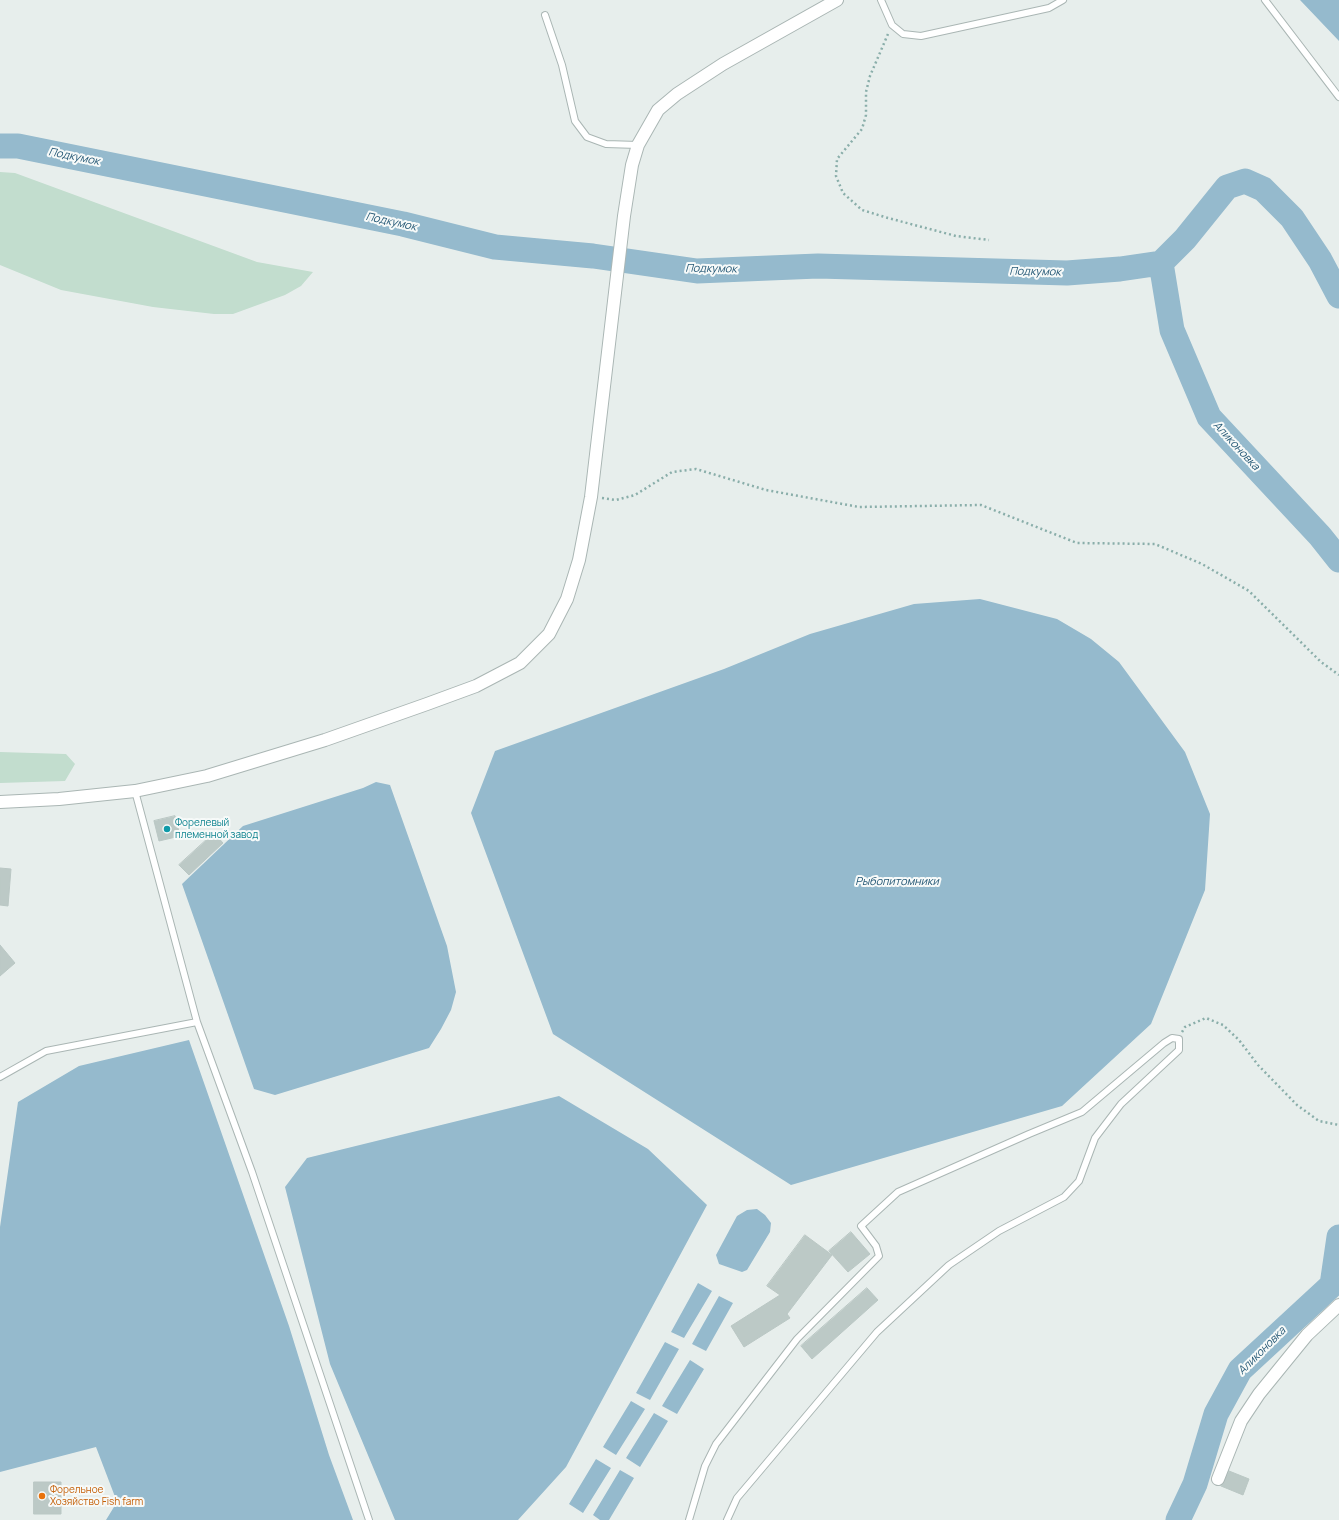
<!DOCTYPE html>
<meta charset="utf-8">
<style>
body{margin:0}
canvas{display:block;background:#e7eeec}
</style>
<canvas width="1339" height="1520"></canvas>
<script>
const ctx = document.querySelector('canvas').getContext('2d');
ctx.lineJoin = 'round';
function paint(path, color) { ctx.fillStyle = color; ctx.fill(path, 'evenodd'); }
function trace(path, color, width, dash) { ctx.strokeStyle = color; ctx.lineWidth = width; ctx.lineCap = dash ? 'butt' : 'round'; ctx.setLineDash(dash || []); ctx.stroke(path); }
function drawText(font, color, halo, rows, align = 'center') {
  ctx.font = font + ' Manrope,sans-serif'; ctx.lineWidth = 4; ctx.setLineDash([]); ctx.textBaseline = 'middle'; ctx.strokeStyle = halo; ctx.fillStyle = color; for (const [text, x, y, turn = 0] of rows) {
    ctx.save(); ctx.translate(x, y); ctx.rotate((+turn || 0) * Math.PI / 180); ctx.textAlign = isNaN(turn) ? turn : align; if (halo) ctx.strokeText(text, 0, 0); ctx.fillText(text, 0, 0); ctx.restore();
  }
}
paint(new Path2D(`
 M0 172 15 173 257 262 313 272 301 286 285 295 233 314H214L153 307 61 290 0 265Z
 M0 752 66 754 75 764 65 781 0 783Z`), '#c2ddce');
paint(new Path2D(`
 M1300 0H1339V41Z
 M980 599 1057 619 1091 639 1119 662 1185 752 1210 814 1205 890 1151 1024 1062 1106 791 1185 553 1034 471 813 495 751 724 669 810 634 914 604Z
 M376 782 390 785 447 946 456 992 451 1010 441 1029 429 1048 275 1095 254 1089 182 884 243 826 363 788Z
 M189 1040 289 1326 329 1455 353 1520H106L117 1502 96 1447 0 1472V1227L18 1102 79 1066Z
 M559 1096 648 1149 707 1205 566 1467 518 1520H395L330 1364 285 1187 307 1158Z
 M757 1209 765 1215 771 1223 770 1232 747 1270 742 1272 719 1264 716 1255 737 1216 747 1210Z
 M698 1283 712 1291 684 1338 671 1332Z
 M719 1296 733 1303 706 1351 692 1344Z
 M665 1342 679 1349 650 1400 636 1393Z
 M690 1360 704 1369 677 1414 662 1406Z
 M631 1401 645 1409 616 1455 603 1447Z
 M654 1413 668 1421 640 1467 626 1458Z
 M596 1459 611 1468 583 1513 569 1504Z
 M620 1470 634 1478 609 1520H600L593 1515Z`), '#95bacd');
trace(new Path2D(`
 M0 146H18L403 224 495 247 593 256 697 271 818 266 1067 273 1120 269 1161 263 1185 239 1227 187 1245 181 1263 189 1292 218 1320 260 1339 296
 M1161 263 1172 330 1209 417 1320 536 1339 560
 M1178 1520 1195 1484 1216 1414 1240 1370 1332 1285 1339 1237`), '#95bacd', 25);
const building = new Path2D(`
 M175 816 180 836 159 841 154 821Z
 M214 833 223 843 189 875 179 865Z
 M0 868 11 869 8 906 0 905Z
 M0 945 15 963 0 976Z
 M851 1232 870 1254 848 1272 829 1251Z
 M805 1235 832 1255 787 1314 790 1318 744 1347 731 1326 780 1295 767 1286Z
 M867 1288 878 1300 812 1359 801 1346Z
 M1229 1471 1249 1479 1243 1495 1221 1486Z
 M34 1482H61V1514H34Z`);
paint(building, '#bcc9c6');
trace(building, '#bac7c4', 1);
const lane = new Path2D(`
 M881 0 892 25 903 34 921 36 1049 8 1063 0
 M1265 0 1339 97
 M545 15 562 65 575 121 587 137 606 144 638 145
 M197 1022 252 1172 369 1520
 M0 1077 46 1051 197 1022 135 791
 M689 1520 705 1466 716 1444 797 1339 879 1256 876 1246 861 1226 898 1192 1029 1134 1082 1112 1164 1043 1172 1038 1179 1039V1050L1121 1104 1095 1138 1079 1181 1064 1197 999 1231 949 1265 877 1332 737 1498 727 1520`);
const street = new Path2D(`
 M0 802 59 799 135 791 207 776 325 740 427 704 476 686 520 663 549 634 567 599 579 560 591 497 624 216 632 165 638 145 658 110 677 94 723 64 837 0
 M1218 1479 1241 1421 1259 1394 1307 1335 1339 1305`);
trace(lane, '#aab6b4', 8);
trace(street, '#aab6b4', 14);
trace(new Path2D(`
 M888 34 870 76 866 92V115L862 129 837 159 836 176 843 193 862 210 888 218 956 236 989 240
 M602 498 616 500 635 495 672 472 696 469 766 490 859 507 981 505 1077 543 1155 544 1202 564 1249 591 1321 662 1339 675
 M1182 1032 1185 1027 1206 1018 1223 1025 1239 1040 1258 1065 1297 1105 1319 1121 1339 1125`), '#8aaeaa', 2.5, [2, 3]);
trace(lane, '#fff', 6);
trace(street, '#fff', 12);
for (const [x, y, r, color] of [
 [167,829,4,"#0f9aa8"],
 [42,1496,4,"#e8710a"]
]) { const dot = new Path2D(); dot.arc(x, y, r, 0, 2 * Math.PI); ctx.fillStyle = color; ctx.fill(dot); trace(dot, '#f7faf9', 1.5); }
drawText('10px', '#0d838f', '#f7faf9', [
 ["Форелевый",175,823],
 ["племенной завод",175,835]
], 'left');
drawText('10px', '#c56008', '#f7faf9', [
 ["Форельное",50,1490],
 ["Хозяйство Fish farm",50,1502]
], 'left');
drawText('italic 11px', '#265976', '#f7faf9', [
 ["Подкумок",74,157,11],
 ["Подкумок",391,222,12],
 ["Подкумок",711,269,1],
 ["Подкумок",1035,272,1],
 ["Аликоновка",1236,446,47],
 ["Рыбопитомники",897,882],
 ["Аликоновка",1262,1351,-45]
]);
</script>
